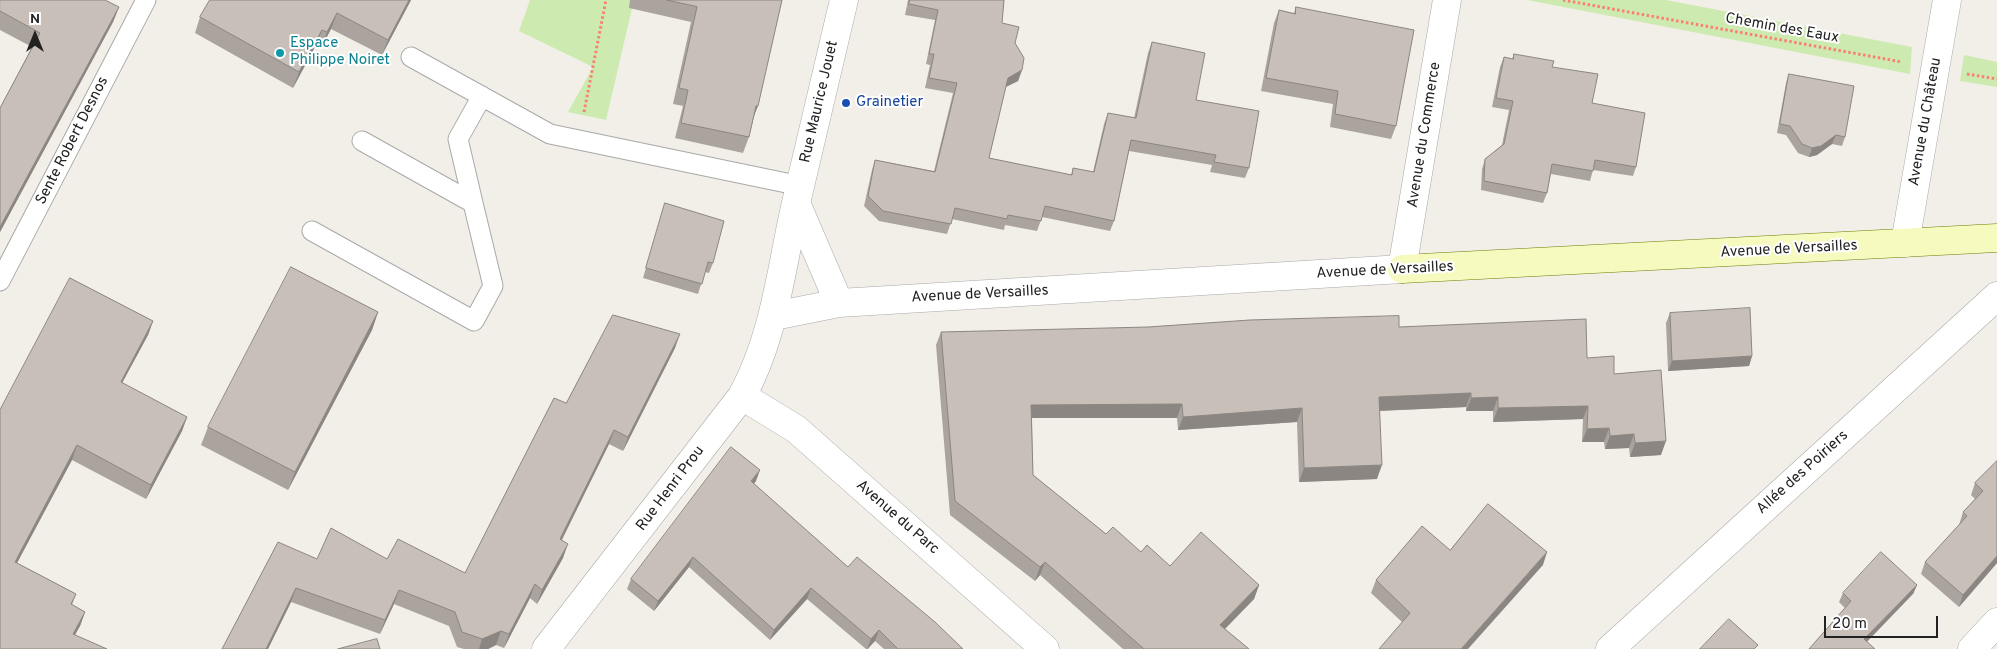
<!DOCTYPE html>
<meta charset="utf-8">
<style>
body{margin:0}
#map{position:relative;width:1997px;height:649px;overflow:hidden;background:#f2efe9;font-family:Overpass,sans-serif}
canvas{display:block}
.north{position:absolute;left:10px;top:10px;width:50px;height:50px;-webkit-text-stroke:4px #fff;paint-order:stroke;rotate:0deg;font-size:14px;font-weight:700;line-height:20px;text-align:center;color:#222}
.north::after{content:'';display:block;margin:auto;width:18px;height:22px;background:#222;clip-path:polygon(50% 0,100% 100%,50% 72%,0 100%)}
.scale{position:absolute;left:1824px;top:616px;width:114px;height:22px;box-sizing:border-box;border:2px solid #222;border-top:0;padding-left:6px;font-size:15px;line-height:18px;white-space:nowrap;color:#222;-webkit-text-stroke:4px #fff;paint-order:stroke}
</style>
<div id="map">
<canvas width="1997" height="649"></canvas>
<div class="north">N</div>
<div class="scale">20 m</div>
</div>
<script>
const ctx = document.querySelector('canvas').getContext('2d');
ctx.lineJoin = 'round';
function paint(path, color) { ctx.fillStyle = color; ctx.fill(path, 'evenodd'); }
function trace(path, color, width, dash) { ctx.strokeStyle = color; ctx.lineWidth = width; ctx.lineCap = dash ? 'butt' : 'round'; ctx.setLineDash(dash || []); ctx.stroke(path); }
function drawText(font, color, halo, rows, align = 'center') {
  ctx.font = font + ' Overpass,sans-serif'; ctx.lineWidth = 4; ctx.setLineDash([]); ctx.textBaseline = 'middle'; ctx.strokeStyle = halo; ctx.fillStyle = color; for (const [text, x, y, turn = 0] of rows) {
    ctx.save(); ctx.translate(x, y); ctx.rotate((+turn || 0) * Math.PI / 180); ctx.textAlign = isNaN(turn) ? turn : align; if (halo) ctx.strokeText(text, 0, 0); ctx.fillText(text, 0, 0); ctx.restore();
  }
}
paint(new Path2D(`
 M530 0H634L606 120 568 112 593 67 519 31Z
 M1527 0H1666L1912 47 1910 74Z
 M1964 55 1997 62V87L1960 81Z`), '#cdebb0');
const lane = new Path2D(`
 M411 57 550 134 801 186
 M362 141 473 203 458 139 482 96
 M312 231 474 321 493 286 473 203
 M0 281 146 0`);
const street = new Path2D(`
 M796 203 839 303
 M1905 243 1947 0
 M774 316 839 303 1402 269 1447 0
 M742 396 796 429 1045 649
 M546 649 742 396C775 336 781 268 796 203 812 135 828 68 844 0
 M1610 649 1997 296
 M1972 649 1997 622`);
const secondary = new Path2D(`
 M1402 269 1997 238`);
trace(lane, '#a9a9a9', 21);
trace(street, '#a9a9a9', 29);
trace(secondary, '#707d05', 29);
trace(new Path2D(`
 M1563 0 1902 62
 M1967 74 1997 79
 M584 112 606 0`), '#fa8072', 3, [2.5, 2.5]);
trace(lane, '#fff', 19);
trace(street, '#fff', 28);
trace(secondary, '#f7fabf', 28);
paint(new Path2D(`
 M0 0 119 7 113 22 0 232V108L32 47 0 30Z
 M210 0H411L382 55 331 29 321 48 316 45 293 88 195 33 200 17Z
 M630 0H782L749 137 743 153 675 138 683 106 673 104 691 22 629 8Z
 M908 0H1004L1002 23 1015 43 1022 70 1018 81 1005 87 989 158 1071 175 1073 168 1093 172 1104 124 1108 113 1134 118 1148 53 1152 42 1249 168 1245 178 1210 172 1212 165 1129 151 1114 221 1110 231 1042 217 1037 231 1005 225 1004 230 952 219 947 234 879 221 864 206 872 170 875 160 934 171 953 93 925 88 930 65 926 64 935 20 905 15Z
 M1296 7 1396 126 1391 139 1330 127 1333 104 1261 91 1274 23 1279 10 1294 13Z
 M1514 54 1552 67 1592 103 1636 167 1633 176 1593 170 1590 181 1551 174 1547 193 1543 203 1481 190 1482 169 1485 159 1502 145 1509 110 1492 107 1500 67 1504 57 1512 59Z
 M1789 74 1845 137 1842 146 1832 144 1817 155 1809 157 1798 153 1786 135 1777 133 1786 83Z
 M665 203 713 263 709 273 705 272 698 294 643 278Z
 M70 278 153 321 148 335 122 383 187 417 182 431 146 499 72 460 17 563 76 594 72 605 85 612 80 626 0 649Z
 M378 312 372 330 288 490 201 445 208 427Z
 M1670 313 1752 356 1749 366 1668 371 1666 323Z
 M1399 327 1587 358 1614 374 1661 455 1630 457 1629 448 1605 449 1604 442H1582L1583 419 1493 422V411H1466V407L1380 411 1377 479 1299 482 1297 422 1178 430 1177 418H1032L1033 475 1106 534 1141 552 1170 566 1259 585 1254 599 1225 629 1249 649H1123L1040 575 1035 581 950 515 936 345 941 332Z
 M675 348 623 451 609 444 562 540 563 558 537 604 530 598 504 648 496 645 488 649H464L457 647 449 626 394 604 380 634 291 602 268 649H222L317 559H387L465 573 566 403Z
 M1997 461V563L1959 607 1921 574 1925 562 1959 525 1963 512 1975 499 1971 495 1975 483Z
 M756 481 754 484 848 567 963 649H884L875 641 868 649H866L807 599 770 640 689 567 654 611 627 589 631 579Z
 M1450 550 1543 565 1402 622 1371 593 1376 580Z
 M1917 585 1913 594 1845 608 1839 602 1843 593Z`), '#aba49e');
paint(new Path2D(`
 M409 0H411L382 55 388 40Z
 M119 7 113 22 0 232V227Z
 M337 13 331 29 321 48 327 32Z
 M322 30 316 45 293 88 299 72Z
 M1022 70 1018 81 1004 88 1008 78Z
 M756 106H758L752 121Z
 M1836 135 1832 144 1817 155 1809 157 1812 148Z
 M378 312 372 330 288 490 295 472Z
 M153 321 148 335 115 396 121 382Z
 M680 334 675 348 623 451 628 437Z
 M1752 356 1749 366 1668 371 1672 361Z
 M1471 393 1466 407 1374 411 1379 397Z
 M1498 397 1493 411H1466L1471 398Z
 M1182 404 1177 418H1026L1031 405Z
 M1588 406 1583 419 1493 422 1498 408Z
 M1302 408 1297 422 1178 430 1183 417Z
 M187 417 182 431 146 499 151 485Z
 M1609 428 1604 442H1582L1587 429Z
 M614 430 609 444 555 553 560 539Z
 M1634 434 1629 448 1605 449 1610 436Z
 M1666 441 1661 455 1630 457 1635 443Z
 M77 445 72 460 10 576 15 562Z
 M1382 465 1377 479 1299 482 1304 468Z
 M760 470 756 481 747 492 751 481Z
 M568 544 563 558 537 604 542 590Z
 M1547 552 1543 565 1468 649H1461Z
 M1997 556V563L1959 607 1963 595Z
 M693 557 689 567 654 611 658 601Z
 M1045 562 1040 575 1035 581 1040 567Z
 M535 584 530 598 504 648 509 634Z
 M1259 585 1254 599 1215 639 1220 625Z
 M1917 585 1913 594 1861 648 1864 639Z
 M296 588 291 602 268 649H266Z
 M811 588 807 599 770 640 774 630Z
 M399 590 394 604 380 634 385 620Z
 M85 612 80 626 68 648 73 634Z
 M879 630 875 641 867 649 871 639Z
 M501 631 496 645 488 649H479L482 639Z`), '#8b8681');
const building = new Path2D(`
 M0 0H105L119 7 0 227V108L40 33 0 11Z
 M210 0H409L388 40 337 13 327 32 322 30 299 72 200 17Z
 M667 0H782L758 106H756L749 137 681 123 688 90 679 88 697 7Z
 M910 0H1004L1002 23 1019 27 1015 43 1024 58 1022 70 1008 78 989 158 1072 175 1073 168 1094 172 1108 113 1136 118 1152 42 1205 53 1196 100 1259 111 1249 168 1214 162 1216 155 1131 140 1114 221 1045 206 1041 221 1008 215 1007 219 955 208 951 224 883 211 868 196 875 160 935 172 957 83 929 78 934 54H929L938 10 909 4Z
 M1296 7 1414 30 1396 126 1335 114 1338 91 1266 78 1279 10 1295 14Z
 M1514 54 1554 61 1552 67 1598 74 1592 103 1645 113 1636 167 1595 160 1593 171 1552 164 1547 193 1484 181 1485 159 1504 144 1513 101 1496 98 1504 57 1513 59Z
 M1789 74 1854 86 1845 137 1836 135 1821 146 1812 148 1802 144 1790 126 1780 124Z
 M665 203 724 221 713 263 708 262 702 284 646 268Z
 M291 267 378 312 295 472 208 427Z
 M70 278 153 321 121 382 187 417 151 485 77 445 15 562 76 594 71 604 85 612 73 634 107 649H0V410Z
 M1750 308 1752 356 1672 361 1670 313Z
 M613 315 680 334 628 437 614 430 560 539 568 544 542 590 535 584 509 634 501 631 482 639 462 632 455 612 399 590 385 620 296 588 266 649H222L278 542 317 559 331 528 387 559 398 539 465 573 554 398 566 403Z
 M1399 316V327L1586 319 1587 358 1614 356V374L1661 370 1666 441 1635 443 1634 434 1610 436 1609 428 1587 429 1588 406 1498 408V397L1471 398V393L1379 397 1382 465 1304 468 1302 408 1183 417 1182 404 1031 405 1033 475 1106 534 1113 527 1141 552 1147 545 1170 566 1201 532 1259 585 1220 625 1249 649H1144L1045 562 1040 567 955 501 941 332 1148 327 1250 320Z
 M731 447 760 470 751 481 848 567 857 557 935 622 963 649H898L879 630 871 639 811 588 774 630 693 557 658 601 631 579Z
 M1997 461V556L1963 595 1925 562 1967 516 1963 512 1983 491 1975 483Z
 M1488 504 1547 552 1461 649H1379L1410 613 1376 580 1422 526 1450 550Z
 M1881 552 1917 585 1864 639 1875 649H1809L1851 601 1843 593Z
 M1729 619 1758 645 1754 649H1700Z
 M377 639 380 649H338Z`);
paint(building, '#c7bfb8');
trace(building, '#8b8681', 1);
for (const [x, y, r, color] of [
 [280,53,5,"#0f9aa8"],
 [846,103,5,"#1a4fb4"]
]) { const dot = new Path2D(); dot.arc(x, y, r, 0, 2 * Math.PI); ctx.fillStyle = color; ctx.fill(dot); trace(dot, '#fff', 2); }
drawText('15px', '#222', '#fff', [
 ["Chemin des Eaux",1782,29,10],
 ["Rue Maurice Jouet",820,102,-77],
 ["Avenue du Château",1926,122,-80],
 ["Avenue du Commerce",1425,135,-81],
 ["Sente Robert Desnos",73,141,-63],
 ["Avenue de Versailles",1789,250,-3],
 ["Avenue de Versailles",1385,271,-3],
 ["Avenue de Versailles",980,295,-3],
 ["Allée des Poiriers",1803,473,-42],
 ["Rue Henri Prou",671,489,-53],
 ["Avenue du Parc",897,518,41]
]);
drawText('15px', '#0d838f', '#fff', [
 ["Espace",290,44],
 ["Philippe Noiret",290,61]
], 'left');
drawText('15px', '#164399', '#fff', [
 ["Grainetier",856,103]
], 'left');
</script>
